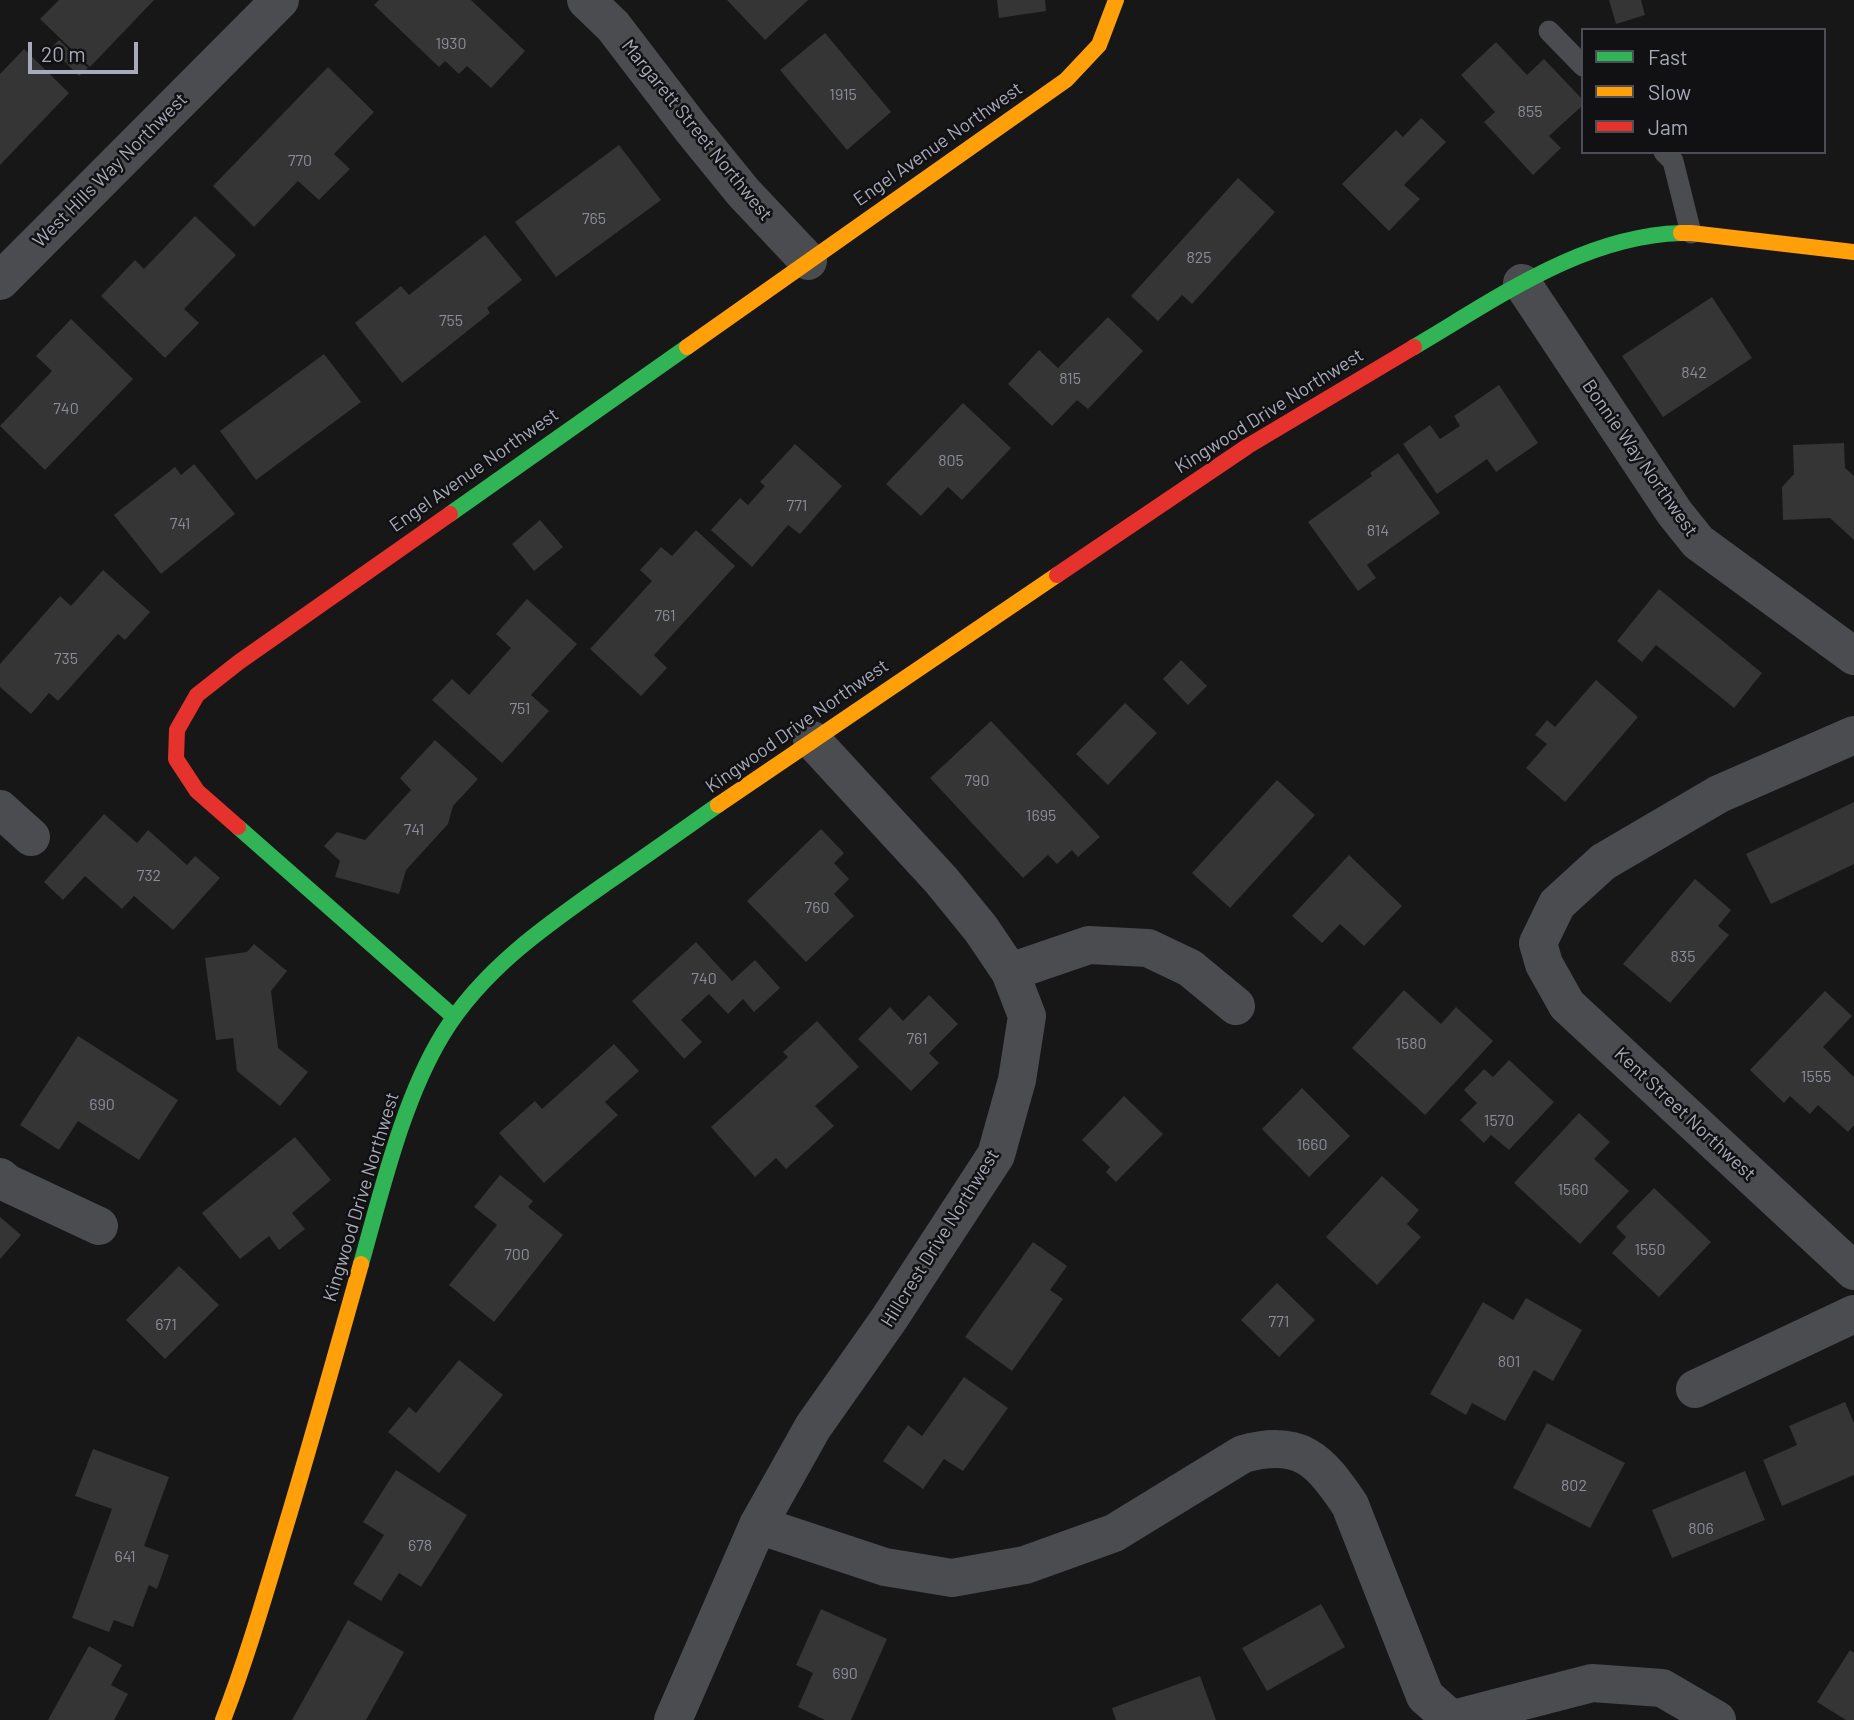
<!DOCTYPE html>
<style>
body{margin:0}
#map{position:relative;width:1854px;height:1720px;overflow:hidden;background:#171717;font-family:Barlow,sans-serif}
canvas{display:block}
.legend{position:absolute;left:1581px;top:28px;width:245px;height:126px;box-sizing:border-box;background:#111113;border:2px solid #4d4e55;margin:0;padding:9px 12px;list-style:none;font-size:21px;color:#a7aab9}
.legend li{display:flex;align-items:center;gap:14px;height:35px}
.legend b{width:35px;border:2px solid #4d4e55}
.scale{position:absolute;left:28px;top:42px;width:110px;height:32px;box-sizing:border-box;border:4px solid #a7aab9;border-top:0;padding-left:9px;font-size:21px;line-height:24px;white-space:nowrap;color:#a7aab9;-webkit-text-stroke:5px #111113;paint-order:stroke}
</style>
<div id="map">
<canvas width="1854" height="1720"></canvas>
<ul class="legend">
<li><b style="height:9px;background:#30b455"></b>Fast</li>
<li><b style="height:9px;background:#ff9f0a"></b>Slow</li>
<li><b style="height:9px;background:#e5322d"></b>Jam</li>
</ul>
<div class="scale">20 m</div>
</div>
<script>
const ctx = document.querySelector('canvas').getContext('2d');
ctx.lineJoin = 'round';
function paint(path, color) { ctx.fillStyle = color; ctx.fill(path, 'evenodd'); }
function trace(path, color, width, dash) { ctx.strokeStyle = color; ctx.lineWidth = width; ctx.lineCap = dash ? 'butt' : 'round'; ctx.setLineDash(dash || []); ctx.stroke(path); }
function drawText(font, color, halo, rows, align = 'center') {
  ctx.font = font + ' Barlow,sans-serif'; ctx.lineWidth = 5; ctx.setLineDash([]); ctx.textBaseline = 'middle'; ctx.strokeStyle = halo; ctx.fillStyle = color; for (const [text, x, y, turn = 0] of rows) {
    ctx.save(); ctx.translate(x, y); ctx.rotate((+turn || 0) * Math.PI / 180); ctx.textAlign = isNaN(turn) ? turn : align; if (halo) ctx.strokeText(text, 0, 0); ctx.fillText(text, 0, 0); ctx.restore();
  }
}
paint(new Path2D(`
 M59 0H154L90 67 40 19Z
 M379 0H471L525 51 491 88 467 66 459 74 445 61 439 67 374 5Z
 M727 0H808L765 40Z
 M997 0H1045L1046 11 999 18Z
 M1609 0H1641L1645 15 1616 24Z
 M825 33 891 112 847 150 780 70Z
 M59 40 88 68 79 76 51 48Z
 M1496 42 1527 75 1544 59 1583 100V105L1549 136 1561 148 1533 175 1484 122 1495 112 1461 75Z
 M24 49 69 93 0 165V74Z
 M328 67 374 112 334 154 350 169 319 200 298 181 254 227 213 186Z
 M1421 118 1446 142 1404 185 1420 199 1389 231 1342 184 1396 130 1403 137Z
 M619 145 661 200 556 277 515 222Z
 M1238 178 1275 212 1192 304 1182 295 1158 321 1131 296Z
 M195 216 236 255 184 309 199 323 165 358 101 296 135 260 144 269Z
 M485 235 522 280 487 308 490 313 402 383 355 323 401 286 409 295Z
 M1712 297 1752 358 1663 417 1622 356Z
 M1108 317 1143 351 1088 409 1077 400 1052 426 1008 384 1039 350 1058 368Z
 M71 319 133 379 45 470 0 426 52 371 36 356Z
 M324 354 361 402 256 480 220 431Z
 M1499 385 1538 443 1496 472 1487 459 1437 494 1403 444 1430 425 1440 439 1460 426 1454 416Z
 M963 403 1011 448 962 500 948 487 921 516 886 484Z
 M1844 443 1845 468 1854 476V540L1830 518 1783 520 1782 487 1794 474 1793 445Z
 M795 444 842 486 800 534 788 525 752 567 711 530 740 498 748 505 765 486 760 482Z
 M1398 453 1440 513 1367 565 1376 578 1358 591 1308 522 1372 476 1370 473Z
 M194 464 235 514 161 574 114 515 175 467 181 475Z
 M540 520 563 547 534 571 512 544Z
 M696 530 735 566 654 655 667 668 641 696 590 649 652 581 640 570 661 547 672 556Z
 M103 570 150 612 125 640 118 634 58 701 49 693 31 714 0 687V664L60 596 71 606Z
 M1659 589 1762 673 1734 708 1656 645 1642 662 1617 641Z
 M527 599 577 644 531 695 549 711 502 763 432 700 452 679 469 695 511 648 496 634Z
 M1181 660 1207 686 1188 705 1163 679Z
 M1596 680 1638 717 1565 802 1526 768 1547 744 1535 735 1547 720 1555 727Z
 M1125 703 1157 733 1108 785 1076 754Z
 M991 721 1100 837 1078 857 1072 850 1057 864 1048 855 1023 878 930 778Z
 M435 740 478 779 453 806 448 824 406 870 399 894 335 877 340 861 324 846 337 832 365 840 411 790 400 778Z
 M1277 780 1315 815 1230 908 1192 873Z
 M1854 802V864L1771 904 1746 854Z
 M104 814 137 843 148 830 187 865 195 856 220 878 173 930 134 896 122 909 85 876 63 900 44 882Z
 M821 829 844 853 834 863 849 879 834 894 854 916 806 962 747 901Z
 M1349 855 1402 906 1364 946 1340 924 1322 943 1292 916Z
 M1695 879 1731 910 1718 926 1729 935 1670 1003 1623 964Z
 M696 942 732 981 755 960 780 988 754 1012 743 999 728 1014 709 994 681 1020 702 1042 684 1059 632 1001Z
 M254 944 287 971 271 991 278 1048 308 1072 280 1106 237 1071 233 1038 216 1040 205 958 247 952Z
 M1404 990 1441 1024 1456 1007 1493 1041 1425 1115 1352 1048Z
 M1825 991 1852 1016 1823 1047 1854 1077V1125L1848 1132 1818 1105 1810 1114 1790 1096 1784 1103 1750 1070Z
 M929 995 958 1024 929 1053 939 1063 911 1091 858 1039 890 1007 903 1021Z
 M817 1021 859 1067 815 1106 834 1126 786 1169 776 1158 755 1177 711 1127 788 1057 783 1052Z
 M78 1036 178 1100 139 1160 78 1121 59 1150 20 1125Z
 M614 1044 639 1071 605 1102 618 1115 544 1183 499 1133 535 1101 542 1109Z
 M1509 1060 1554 1102 1509 1150 1491 1135 1484 1143 1460 1120 1477 1103 1464 1090 1484 1069 1493 1077Z
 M1302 1088 1350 1136 1309 1177 1262 1129Z
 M1124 1096 1163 1134 1116 1182 1106 1172 1110 1167 1082 1140Z
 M1579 1113 1610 1142 1594 1159 1629 1191 1580 1244 1514 1183Z
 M295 1137 331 1180 292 1213 305 1229 279 1250 269 1236 240 1259 202 1213Z
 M500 1175 533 1201 528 1207 563 1235 494 1322 449 1285 497 1225 474 1207Z
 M1382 1176 1419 1210 1407 1224 1421 1237 1377 1285 1326 1237Z
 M1654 1188 1711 1242 1659 1297 1612 1253 1626 1237 1616 1227Z
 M0 1217 21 1235 0 1259Z
 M1033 1242 1067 1266 1050 1290 1063 1299 1012 1371 965 1337Z
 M179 1266 219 1305 165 1359 126 1320Z
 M1277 1283 1315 1320 1279 1357 1241 1320Z
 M1526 1298 1582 1330 1553 1381 1534 1370 1505 1421 1472 1403 1466 1415 1430 1394 1483 1302 1513 1320Z
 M459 1360 503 1395 439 1473 388 1432 409 1407 416 1413Z
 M964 1377 1008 1408 963 1471 944 1459 923 1489 883 1461 908 1425 922 1436Z
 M1845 1402 1854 1423V1475L1782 1506 1763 1460 1797 1445 1789 1426Z
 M1547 1423 1625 1463 1590 1528 1513 1488Z
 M93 1449 169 1477 144 1546 169 1555 157 1589 149 1585 133 1627 114 1620 109 1632 72 1618 112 1509 75 1496Z
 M396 1470 467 1515 421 1587 399 1573 381 1601 353 1584 384 1535 363 1522Z
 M1745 1471 1765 1520 1672 1558 1652 1510Z
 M1321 1604 1345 1647 1267 1691 1242 1648Z
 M821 1609 887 1639 851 1720H825L798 1707 813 1673 796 1665Z
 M348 1620 404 1652 366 1720H292Z
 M89 1646 122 1665 111 1685 128 1694 114 1720H48Z
 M1850 1650 1854 1653V1720H1846L1817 1702Z
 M1200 1676 1216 1720H1116L1112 1708Z`), '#353536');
trace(new Path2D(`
 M1549 31 1583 66
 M1664 152 1673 161 1691 233`), '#4b4c50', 21);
trace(new Path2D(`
 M586 0 613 26 691 128 743 192 808 261
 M0 281 280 0
 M1522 283 1674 512 1698 542 1854 656
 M1854 735 1719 794 1603 862 1557 904 1538 943 1544 964 1567 1005 1854 1271
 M0 809 31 837
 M1010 972 1089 945 1148 948 1190 968 1236 1006
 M0 1177 7 1183 99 1226
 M1695 1389 1854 1314
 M758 1525 885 1567 952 1578 1025 1565 1114 1533 1243 1454C1300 1438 1320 1460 1350 1505L1425 1696 1452 1720
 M673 1720 758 1525 813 1427 889 1319 996 1155 1017 1080 1027 1016 1010 972 981 929 941 880 812 740
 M1450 1720 1592 1683 1662 1688 1717 1720`), '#4b4c50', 38);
trace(new Path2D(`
 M1414 347C1496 299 1582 236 1681 233
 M450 514 687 347
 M238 827 454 1017
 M361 1264C382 1190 403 1099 443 1034 482 970 545 926 605 884 643 858 681 831 718 805`), '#30b455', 16);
trace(new Path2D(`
 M1681 233H1691L1854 252
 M687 347 1066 80 1099 45 1116 0
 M718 805 1057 575
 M223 1720C247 1658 265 1595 284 1532 311 1443 336 1353 361 1264`), '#ff9f0a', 16);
trace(new Path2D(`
 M1057 575 1248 446 1414 347
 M238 827 197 791 176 759 177 730 197 695 239 662 450 514`), '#e5322d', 16);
drawText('16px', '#8a8d98', null, [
 ["1930",451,44],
 ["1915",843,95],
 ["855",1530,112],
 ["770",300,161],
 ["765",594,219],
 ["825",1199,258],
 ["755",451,321],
 ["842",1694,373],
 ["815",1070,379],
 ["740",66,409],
 ["805",951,461],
 ["771",797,506],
 ["741",180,524],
 ["814",1378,531],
 ["761",665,616],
 ["735",66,659],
 ["751",520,709],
 ["790",977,781],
 ["1695",1041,816],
 ["741",414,830],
 ["732",149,876],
 ["760",817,908],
 ["835",1683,957],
 ["740",704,979],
 ["761",917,1039],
 ["1580",1411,1044],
 ["1555",1816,1077],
 ["690",102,1105],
 ["1570",1499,1121],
 ["1660",1312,1145],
 ["1560",1573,1190],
 ["1550",1650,1250],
 ["700",517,1255],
 ["771",1279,1322],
 ["671",166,1325],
 ["801",1509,1362],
 ["802",1574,1486],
 ["806",1701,1529],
 ["678",420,1546],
 ["641",125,1557],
 ["690",845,1674]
]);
drawText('19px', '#a7aab9', '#111113', [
 ["Margarett Street Northwest",697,130,51],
 ["Engel Avenue Northwest",938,144,-35],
 ["West Hills Way Northwest",110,170,-45],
 ["Kingwood Drive Northwest",1269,411,-32],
 ["Bonnie Way Northwest",1640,458,55],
 ["Engel Avenue Northwest",474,470,-35],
 ["Kingwood Drive Northwest",797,726,-35],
 ["Kent Street Northwest",1685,1114,43],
 ["Kingwood Drive Northwest",361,1197,-73],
 ["Hillcrest Drive Northwest",940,1238,-58]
]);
</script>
